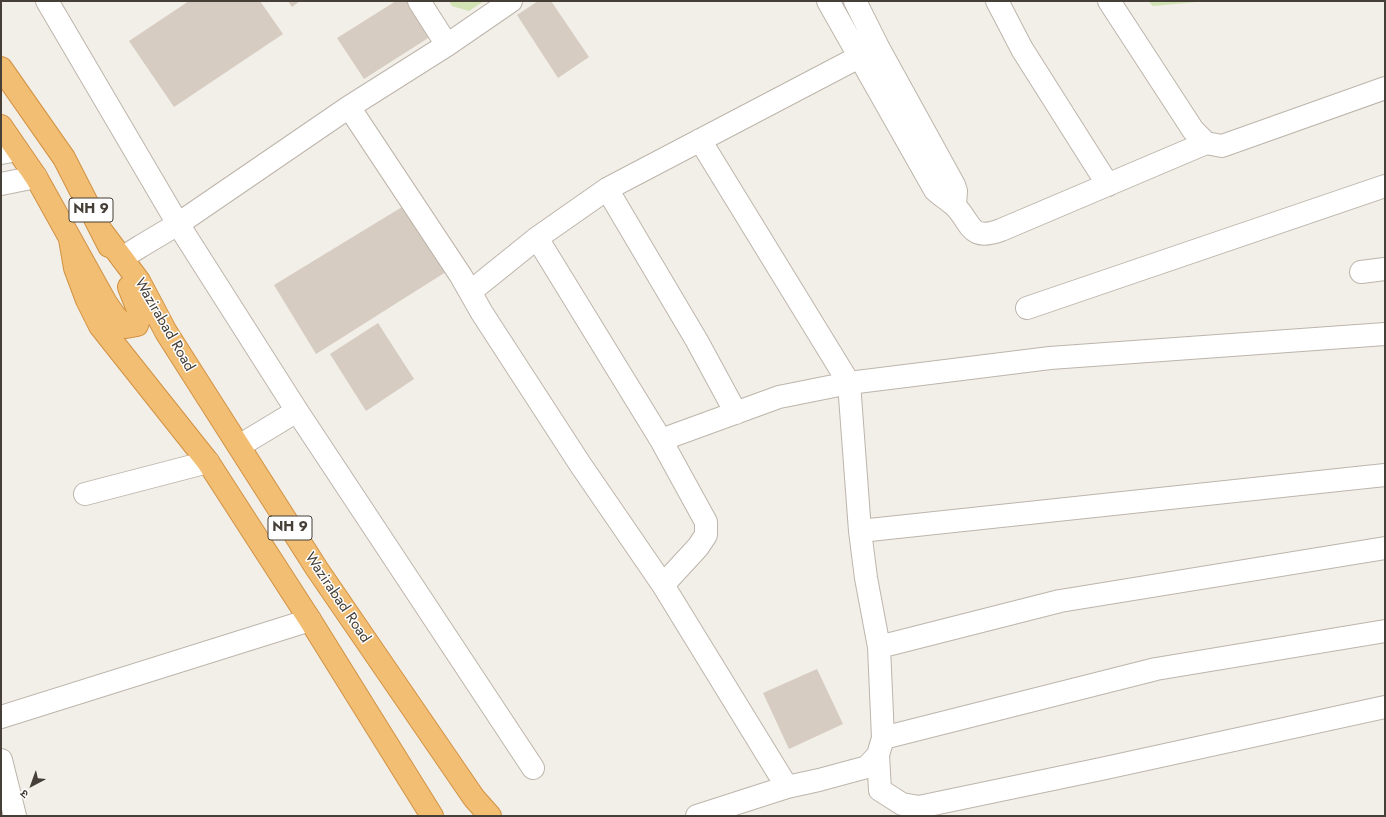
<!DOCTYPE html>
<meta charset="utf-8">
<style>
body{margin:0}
#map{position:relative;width:1386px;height:817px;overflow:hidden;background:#f2eee8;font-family:Jost,"Noto Sans Devanagari",sans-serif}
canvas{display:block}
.frame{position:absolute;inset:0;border:2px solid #453f37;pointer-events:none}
.north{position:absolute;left:12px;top:765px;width:40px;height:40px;-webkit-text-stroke:3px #fff;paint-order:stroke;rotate:221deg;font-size:11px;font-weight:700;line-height:16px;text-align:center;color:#453f37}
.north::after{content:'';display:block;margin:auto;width:14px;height:18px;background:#453f37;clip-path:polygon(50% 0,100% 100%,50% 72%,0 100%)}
</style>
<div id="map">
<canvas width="1386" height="817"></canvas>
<div class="frame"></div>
<div class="north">उ</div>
</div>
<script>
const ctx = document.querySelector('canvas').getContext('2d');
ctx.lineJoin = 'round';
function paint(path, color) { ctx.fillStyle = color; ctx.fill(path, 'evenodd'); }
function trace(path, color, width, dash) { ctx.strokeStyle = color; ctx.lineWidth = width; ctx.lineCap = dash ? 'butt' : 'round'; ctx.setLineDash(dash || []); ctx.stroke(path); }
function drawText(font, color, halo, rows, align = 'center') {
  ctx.font = font + ' Jost,sans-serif'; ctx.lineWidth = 3; ctx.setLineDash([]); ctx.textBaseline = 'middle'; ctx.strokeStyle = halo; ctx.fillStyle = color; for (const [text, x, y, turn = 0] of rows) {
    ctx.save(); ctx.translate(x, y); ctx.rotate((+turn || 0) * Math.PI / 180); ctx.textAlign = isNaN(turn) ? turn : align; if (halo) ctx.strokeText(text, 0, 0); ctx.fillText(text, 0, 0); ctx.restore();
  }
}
paint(new Path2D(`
 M449 1H484L469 11 452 6Z
 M1148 1H1208L1153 6Z`), '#d2e4b4');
paint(new Path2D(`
 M189 1H260L283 34 174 107 129 41Z
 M288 1H300L292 7Z
 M396 1H416L436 33 364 79 337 38Z
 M538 1H551L589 57 558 78 517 15Z
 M407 204 449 270 316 354 274 285Z
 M378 323 414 379 366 411 330 354Z
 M817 669 843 724 789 749 763 693Z`), '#d6ccc1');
const minor = new Path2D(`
 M47 1 178 224 297 411 533 768
 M419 1 447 45
 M828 1 935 190C941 196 949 200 955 206 972 223 969 242 1001 230L1206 143
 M855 1 878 47 954 185 956 191 955 205
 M997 1 1022 49 1108 185
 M1109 1 1193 130 1206 143 1222 146 1385 88
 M349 107 461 276 482 313 580 464 663 585 787 787
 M1 153 17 150
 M1 184 36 177
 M607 189 697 341 736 413
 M537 238 661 440 706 522V535L698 547 663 585
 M122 258 141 246 178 224 349 107 447 45 511 1
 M1361 272 1385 269
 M470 292 537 238 607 189 878 47
 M1027 308 1385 186
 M661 440 779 397 849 383 1050 358 1385 334
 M239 446 297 411
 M85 494 208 462
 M860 531 1385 475
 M879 647 1060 601 1385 548
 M1 717 310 620
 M883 738 1156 669 1385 631
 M878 755 880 790 902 804 919 807 1101 769 1385 707
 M1 760 15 816
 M697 816 787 787 819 780 867 767 878 755 883 738 879 647 866 578 860 531 849 383 700 140`);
const highway = new Path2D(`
 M1 68 64 158 109 246
 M1 126 36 177 106 303 115 316 126 327 137 325 140 315 129 287
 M103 233 139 281 166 332 317 569 474 798 490 816
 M70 239 75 268 87 300 100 326 208 462 310 620 432 816`);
trace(minor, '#bdb5ab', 24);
trace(highway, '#d19243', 24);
trace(minor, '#fff', 22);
trace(highway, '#f2be73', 22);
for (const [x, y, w] of [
 [91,210,44],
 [290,528,44]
]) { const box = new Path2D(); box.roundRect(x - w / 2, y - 12, w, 24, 3); ctx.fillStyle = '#fff'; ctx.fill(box); trace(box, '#453f37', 1); }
drawText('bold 14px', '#453f37', null, [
 ["NH 9",91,210],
 ["NH 9",290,528]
]);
drawText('15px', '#453f37', '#fff', [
 ["Wazirabad Road",164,325,60],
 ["Wazirabad Road",337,598,56]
]);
</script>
